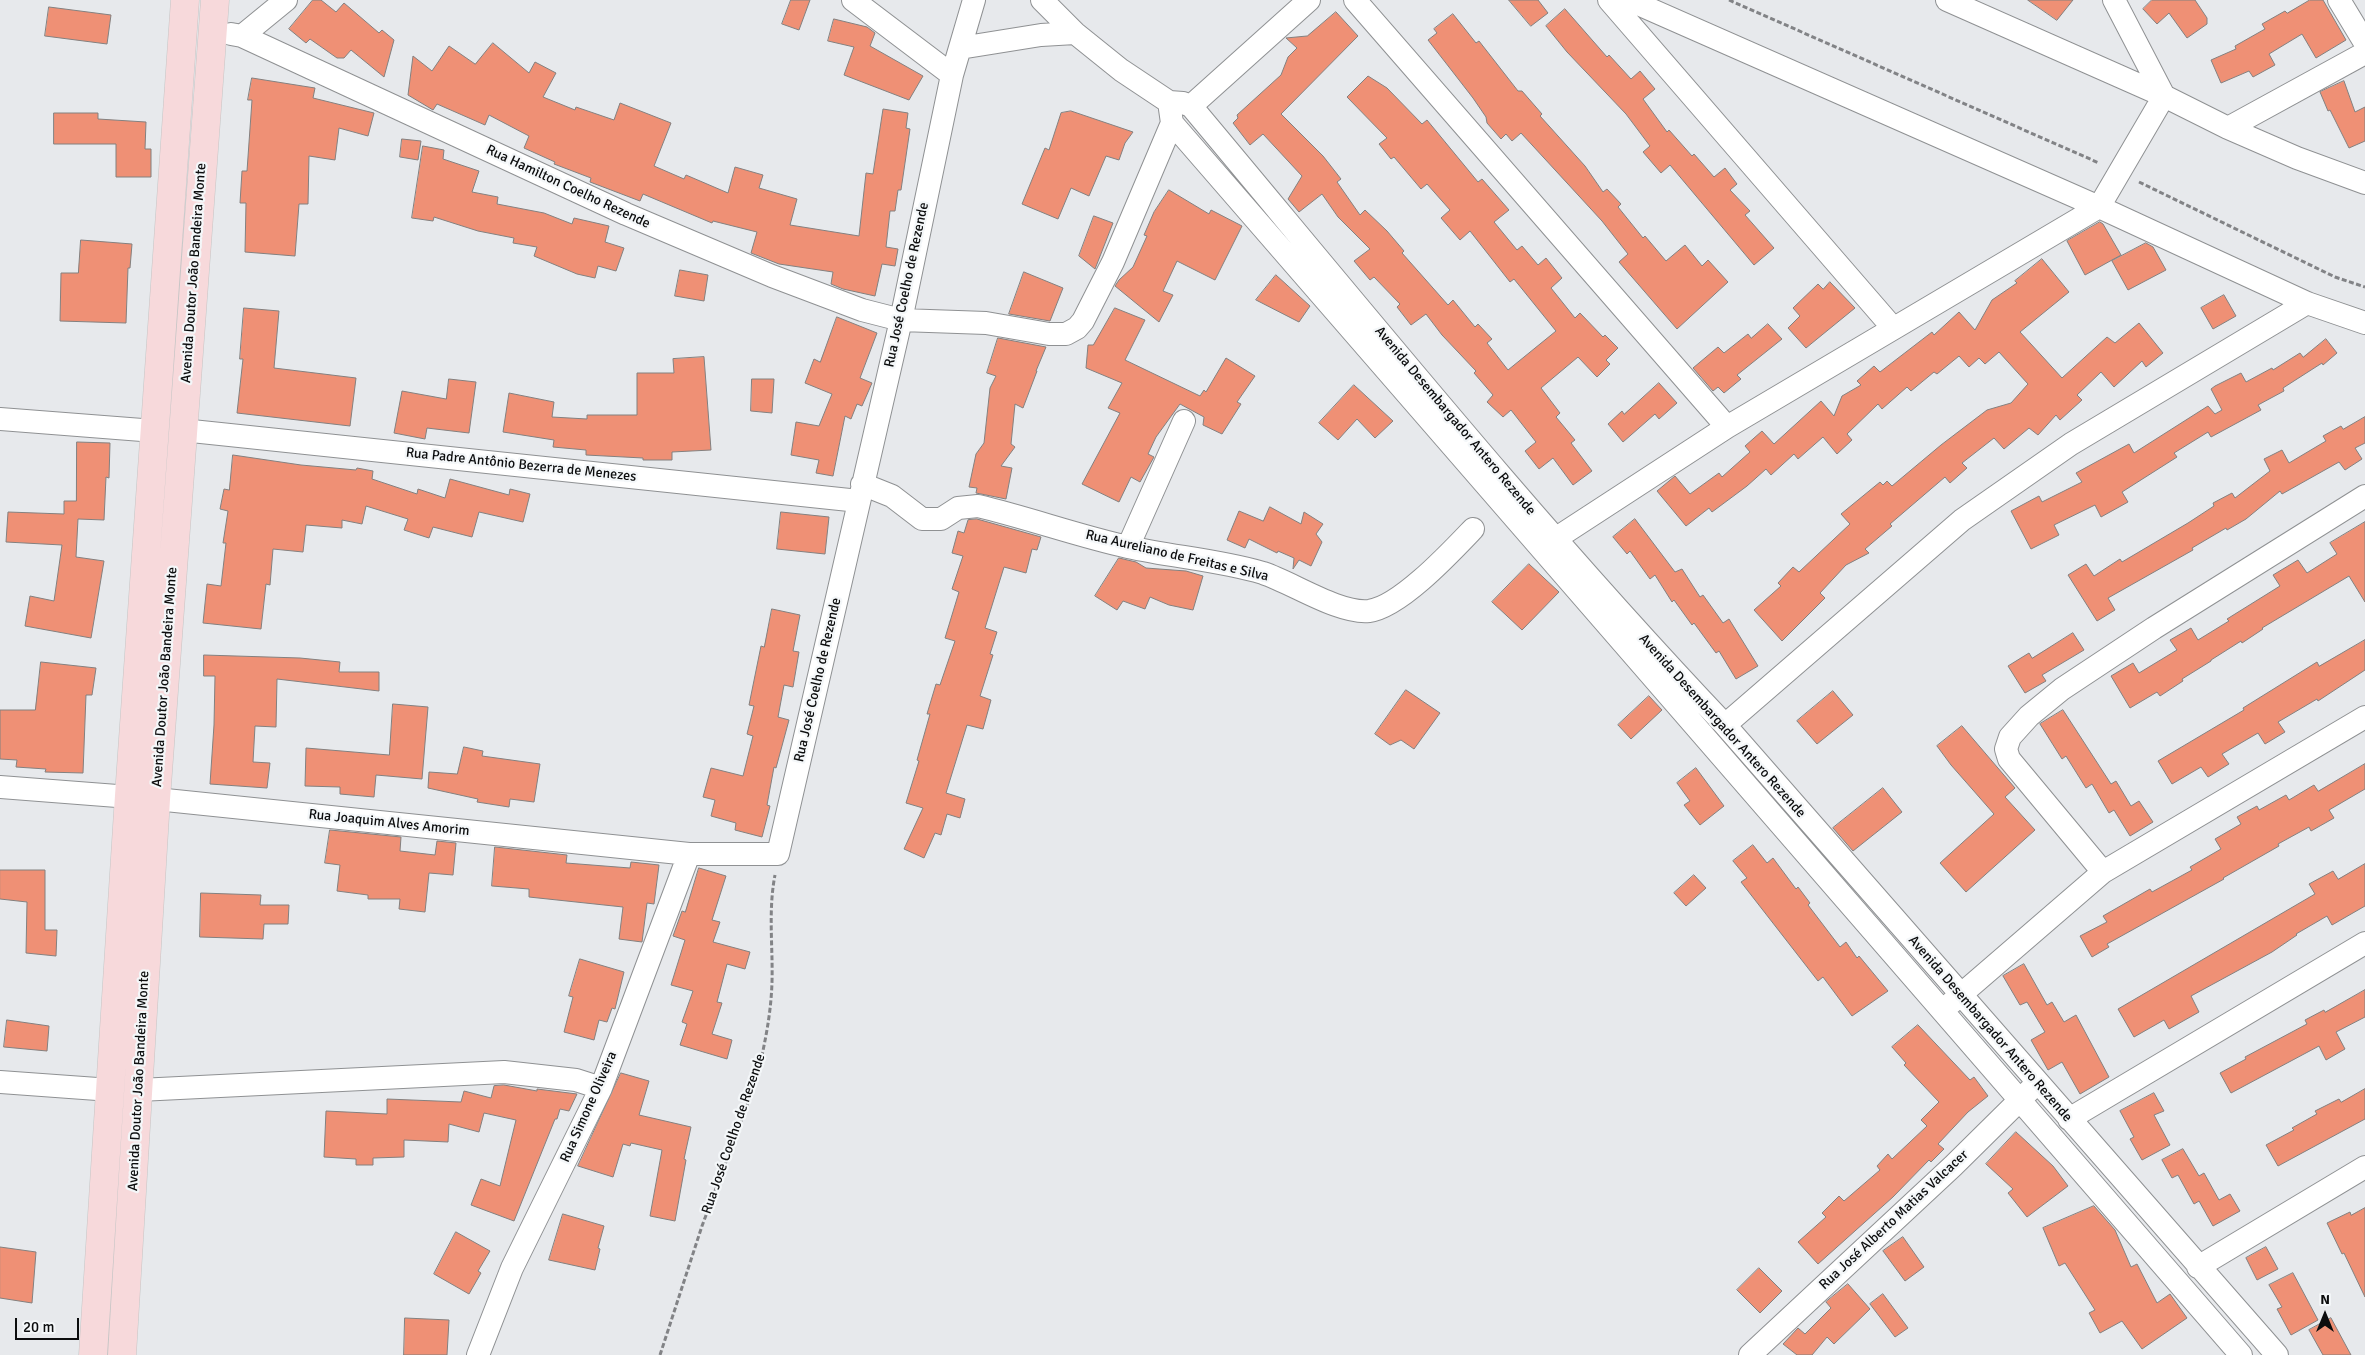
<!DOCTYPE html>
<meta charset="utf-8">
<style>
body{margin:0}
#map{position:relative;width:2365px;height:1355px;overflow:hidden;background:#e7e9ec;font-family:Signika,sans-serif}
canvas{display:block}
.north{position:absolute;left:2300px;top:1290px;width:50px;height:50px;-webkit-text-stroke:4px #f4f7f9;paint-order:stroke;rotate:0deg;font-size:14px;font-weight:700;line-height:20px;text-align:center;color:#0c0d0e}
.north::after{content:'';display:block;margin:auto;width:18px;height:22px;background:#0c0d0e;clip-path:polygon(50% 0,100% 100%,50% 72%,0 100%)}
.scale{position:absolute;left:15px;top:1318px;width:64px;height:22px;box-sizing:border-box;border:2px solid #0c0d0e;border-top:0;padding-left:6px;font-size:15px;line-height:18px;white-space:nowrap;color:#0c0d0e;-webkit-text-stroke:4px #f4f7f9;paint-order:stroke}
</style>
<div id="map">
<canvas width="2365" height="1355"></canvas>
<div class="north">N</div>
<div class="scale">20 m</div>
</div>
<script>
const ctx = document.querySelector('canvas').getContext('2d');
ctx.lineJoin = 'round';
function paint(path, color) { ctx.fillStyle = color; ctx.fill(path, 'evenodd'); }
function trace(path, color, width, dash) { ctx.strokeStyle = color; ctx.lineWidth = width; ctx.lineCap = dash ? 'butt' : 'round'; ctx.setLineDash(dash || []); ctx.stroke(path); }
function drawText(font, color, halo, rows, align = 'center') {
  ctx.font = font + ' Signika,sans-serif'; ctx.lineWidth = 4.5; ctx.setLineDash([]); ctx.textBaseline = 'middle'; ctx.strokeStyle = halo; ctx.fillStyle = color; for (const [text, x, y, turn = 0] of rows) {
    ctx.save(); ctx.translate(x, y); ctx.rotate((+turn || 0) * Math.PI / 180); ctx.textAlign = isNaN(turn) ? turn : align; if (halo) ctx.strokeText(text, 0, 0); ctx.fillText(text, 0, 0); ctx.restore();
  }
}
const building = new Path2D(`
 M313 0H321L336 12 344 3 379 33 382 30 394 40 384 77 351 50 344 58H337L310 39 306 43 289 29Z
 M791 0H810L799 30 782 24Z
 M1509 0H1538L1548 13 1531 26Z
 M2028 0H2073L2057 20Z
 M2152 0H2195L2207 18V24L2187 38 2169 13 2157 24 2143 9Z
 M2310 0H2323L2346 40 2316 58 2302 34 2269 54 2275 65 2253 77 2249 71 2221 83 2211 60 2236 49 2235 46 2265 29 2262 24 2285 11 2287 13Z
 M49 7 111 15 107 44 45 36Z
 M1565 9 1607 57 1609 55 1631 79 1640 71 1655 89 1643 99 1667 132 1669 130 1692 156 1694 154 1714 177 1725 168 1737 184 1730 190 1750 211 1745 215 1774 248 1754 265 1670 165 1661 173 1643 152 1650 146 1626 114 1567 52 1546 26Z
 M1336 12 1358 36 1281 114 1323 156 1341 179 1337 182 1360 215 1365 210 1387 231 1404 251 1402 253 1448 305 1453 300 1475 327 1478 324 1492 339 1487 343 1508 370 1556 331 1514 279 1510 282 1470 231 1460 240 1441 218 1450 210 1427 184 1421 189 1394 157 1391 159 1379 144 1387 138 1347 97 1368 76 1387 88 1422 124 1427 120 1478 182 1482 179 1509 210 1494 222 1517 250 1522 246 1538 265 1546 258 1562 278 1551 288 1575 318 1580 313 1603 337 1605 335 1618 348 1606 360 1610 364 1597 377 1578 357 1541 388 1560 413 1556 417 1575 440 1571 443 1592 471 1573 485 1553 458 1539 469 1525 451 1536 442 1511 410 1503 417 1487 402 1493 395 1474 373 1476 371 1442 335 1426 314 1411 325 1397 307 1400 304 1374 277 1370 280 1354 261 1370 249 1338 217 1322 194 1299 212 1288 199 1302 176 1263 134 1250 145 1233 123 1238 118 1237 115 1281 75 1288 57 1297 48 1286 38 1307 36Z
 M1453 14 1476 43 1479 41 1518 91H1522L1542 114 1540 116 1585 166 1603 192 1607 189 1621 204 1618 207 1643 238 1645 236 1666 261 1685 245 1702 266 1708 260 1728 282 1677 329 1619 262 1628 254 1602 221 1521 133 1512 141 1506 134 1501 139 1487 123 1486 117 1473 98 1428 40 1437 33 1434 29Z
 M834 19 867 27 875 33 870 46 923 76 909 100 844 75 854 47 828 41Z
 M493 43 529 73 535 62 556 73 543 97 575 110 576 107 614 120 620 103 671 123 654 166 684 179 686 175 728 193 735 167 763 175 759 188 797 199 790 225 859 236 866 173 873 174 883 109 908 113 906 128 910 129 901 190H898L895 211H890L886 247 898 249 895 266 882 264 875 296 843 289 831 284 833 272 779 264 751 253 757 232 713 221 712 223 643 194 640 201 590 182 591 178 554 164 555 162 524 148 529 136 489 115 485 125 437 104 433 110 408 95 413 56 432 71 449 46 475 64Z
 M252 78 315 88 313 98 374 113 368 136 339 128 335 160 309 156 308 204H299L295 256 245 252 246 203H240L242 171H247L252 100H248Z
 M2344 81 2355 112 2365 107V141L2349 148 2330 110 2328 111 2320 92Z
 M1071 111 1133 132 1125 143 1119 160 1106 156 1089 196 1071 188 1058 219 1022 204 1045 148 1049 150 1061 113Z
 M54 113H98V119L146 122 145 149H151V177H116V144H54Z
 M402 139 421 141 418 160 400 157Z
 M423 146 444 150 443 159 479 171 472 192 498 197 497 204 544 213 572 224 574 218 609 226 605 242 624 248 616 271 598 266 595 278 577 274 534 256 537 247 513 243 514 238 478 231 434 217 433 221 412 218Z
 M1169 190 1209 214 1211 210 1242 226 1215 280 1177 261 1163 291 1173 295 1159 322 1115 286 1119 280 1133 267 1147 236 1144 235 1154 212Z
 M1094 216 1113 223 1095 269 1079 256Z
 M2100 222 2103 224 2121 255 2085 275 2067 241Z
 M81 240 132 244 130 268H128L126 323 60 321 61 273H78Z
 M2146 243 2153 247 2166 270 2128 290 2112 261Z
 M2042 259 2069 292 2020 332 2062 378 2107 337 2115 343 2139 323 2163 353 2146 367 2142 361 2114 387 2101 372 2077 395 2082 400 2060 420 2056 415 2038 435 2029 428 2004 449 1994 438 1962 463 1967 468 1950 483 1945 477 1890 524 1892 526 1865 549 1869 553 1846 565 1820 593 1825 598 1782 641 1754 610 1781 586 1778 583 1793 567 1799 572 1850 524 1841 514 1880 482 1883 485 1887 481 1892 486 1941 445 1987 410 2011 403 2028 384 1999 352 1985 364 1979 358 1969 367 1959 356 1937 374 1934 372 1911 391 1907 387 1882 409 1878 404 1847 434 1852 440 1837 454 1823 437 1798 459 1794 454 1771 475 1766 469 1747 486 1712 512 1709 508 1686 526 1657 491 1675 476 1690 494 1719 473 1722 477 1750 452 1745 446 1762 431 1774 444 1821 401 1834 416 1842 396 1861 385 1857 381 1874 366 1880 372 1932 332 1934 335 1959 312 1975 330 1992 300 2017 283 2015 281Z
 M680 270 708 275 704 301 675 296Z
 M1024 272 1063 288 1050 321 1009 314Z
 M1276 275 1310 306 1299 322 1256 300Z
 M1830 282 1855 308 1806 348 1788 328 1800 316 1793 308 1818 284 1823 289Z
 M2224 295 2236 316 2213 329 2201 308Z
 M244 308 279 311 274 368 356 378 350 426 237 413 243 359H240Z
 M1115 308 1145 320 1125 360 1200 396 1204 390 1206 392 1226 358 1255 376 1237 402 1241 404 1222 434 1203 425 1204 417 1180 404 1156 437 1148 454 1154 457 1140 482 1131 477 1119 502 1082 484 1120 413 1108 408 1122 383 1086 368 1088 345H1093Z
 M837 317 877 333 860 378 872 383 862 406 857 404 851 419 845 416 833 476 816 473 819 460 791 455 796 422 819 426 832 394 805 383 814 359 820 362Z
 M1768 324 1782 339 1737 375 1741 379 1724 393 1718 387 1713 391 1693 368 1718 347 1724 353 1748 334 1751 338Z
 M998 338 1046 347 1036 371H1037L1023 408 1015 404 1011 444 1015 447 1001 466 1012 468 1006 499 976 493 977 488 969 487 976 454 984 443 990 388 996 376 987 373Z
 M2326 339 2337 353 2323 365 2322 363 2283 388 2284 391 2258 405 2261 410 2211 437 2208 432 2174 453 2177 457 2122 492 2128 502 2101 517 2095 505 2054 525 2059 535 2031 549 2011 511 2039 496 2042 502 2082 482 2076 473 2129 444 2134 453 2208 406 2215 414 2222 410 2211 389 2215 386 2241 373 2246 382 2272 368 2273 370 2300 353 2303 357Z
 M704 357 711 450 672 452V460H643V458L586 455V450L553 447 554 440 503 432 509 393 554 402 552 417 587 419V415H637V373H674L673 359Z
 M449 379 476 382 469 433 427 428 425 439 394 433 402 391 446 399Z
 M752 379H774L772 413 751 411Z
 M1659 383 1677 403 1659 419 1655 414 1623 442 1608 424 1622 411 1624 414Z
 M1354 385 1393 421 1375 438 1357 419 1338 440 1319 423Z
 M2365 417V443L2355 448 2362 459 2345 470 2339 462 2282 494 2280 491 2246 519 2227 530 2226 528 2192 548 2193 550 2108 598 2115 610 2097 621 2068 575 2086 564 2094 576 2120 559 2122 562 2188 523 2214 506 2213 503 2232 493 2235 498 2270 471 2264 459 2282 450 2289 463 2326 441 2323 436 2341 426 2343 429Z
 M77 442 110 443 109 478 106 477 104 520 78 519 76 557 104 561 91 638 25 626 30 596 54 601 62 545 6 542 8 512 64 514V501H76Z
 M233 455 301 465 356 470 357 468 373 471 372 479 417 494 418 489 445 498 450 479 509 495 510 489 530 494 523 522 479 512 472 537 433 527 429 538 404 530 408 519 366 506 362 524 342 520V528L306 525 303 552 273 549 270 585 266 584 261 629 203 623 207 584 221 586 226 543H223L228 511 220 509 224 489 229 490Z
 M1270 507 1301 524 1304 512 1323 524 1316 534 1322 542 1311 566 1299 560 1293 569 1294 558 1278 551 1277 553 1249 539 1245 548 1227 540 1239 511 1263 521Z
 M781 512 829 517 825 554 777 549Z
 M977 519 1041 537 1037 550 1032 549 1026 573 1004 567 985 628 997 632 990 654 993 655 980 696 991 700 983 729 967 725 946 793 965 799 960 818 947 814 941 835 935 833 924 858 904 849 923 808 906 803 919 761 917 760 930 714H927L936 684 940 685 955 641 945 638 959 592 952 589 963 556 952 553 958 531 964 533 968 520Z
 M1635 519 1675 572 1682 569 1700 597 1703 595 1723 623 1729 619 1758 666 1736 679 1719 651 1716 653 1694 623 1692 625 1674 600 1672 602 1655 575 1650 579 1630 551 1627 554 1613 537Z
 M2365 522V602L2349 576 2262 628 2263 629 2242 643 2241 641 2211 660V661L2182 679 2183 681 2160 696 2157 692 2130 708 2111 676 2133 663 2139 673 2177 650 2170 640 2191 628 2198 640 2229 621 2227 619 2280 586 2273 575 2298 560 2307 573 2337 554 2330 543Z
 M1119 558 1136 562 1146 568 1186 571 1203 576 1193 610 1169 605 1150 597 1145 609 1123 601 1117 610 1095 596Z
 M1529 564 1559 592 1522 630 1492 602Z
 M772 609 800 615 793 651 799 652 793 687 784 685 778 717 789 720 776 768 774 767 767 805 770 806 762 837 735 830 736 823 711 816 715 800 703 797 711 768 743 776 753 736 747 734 754 706 749 705 761 646 764 647Z
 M2073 633 2084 650 2042 675 2046 681 2025 693 2008 666 2029 653 2032 658Z
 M2365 640V670L2318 701 2317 699 2278 722 2285 732 2265 744 2258 733 2222 754 2229 764 2208 777 2201 767 2172 784 2158 761 2244 710 2243 708 2317 662 2319 666Z
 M204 655 300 658 340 662 339 672H379V691L277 679 276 727 255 726 253 762 270 763 267 788 210 784 214 725 215 676H204Z
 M41 662 96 668 92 695H86L83 773 45 772 46 769 16 767 17 760 0 759V710H35Z
 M1406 690 1440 713 1414 749 1401 740 1390 745 1375 734Z
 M1833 691 1853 715 1817 744 1797 721Z
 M1649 696 1662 710 1631 739 1618 725Z
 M393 704 428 707 422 779 376 775 374 797 340 794V787L305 786 306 748 389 755Z
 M2063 710 2111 784 2116 781 2131 806 2139 801 2153 822 2130 836 2114 810 2109 813 2092 784 2086 788 2066 756 2062 759 2040 724Z
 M1962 726 2015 788 2005 797 2035 830 1966 892 1940 863 1994 814 1951 765 1937 746Z
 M464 747 483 751 482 756 540 764 534 802 510 799 509 807 477 802 478 799 428 788 429 772 457 774Z
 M2365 764V789L2329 810 2334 818 2311 831 2309 827 2278 844 2279 846 2223 878 2224 879 2107 944 2109 947 2092 957 2080 936 2107 922 2103 916 2150 889 2152 892 2192 870 2190 867 2221 849 2215 839 2241 824 2237 817 2257 806 2259 810 2286 795 2289 800 2314 785 2318 791Z
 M1696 768 1724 806 1700 825 1684 805 1690 801 1677 783Z
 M1883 788 1902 812 1853 851 1833 828Z
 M330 830 401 837 400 851 435 855 437 841 456 843 453 875 429 873 425 912 399 909 400 899H368V895L337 891 340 865 325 863Z
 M1753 845 1767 863 1773 858 1796 889 1798 887 1810 903 1808 905 1840 947 1846 942 1857 958 1859 956 1888 991 1852 1016 1823 977 1818 981 1741 882 1747 878 1733 861Z
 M495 847 567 855 566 863 630 868 631 862 659 865 654 904 647 903 642 942 619 939 623 907 529 897V889L492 886Z
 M2365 864V906L2332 925 2327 916 2296 934 2297 935 2272 952 2191 996 2199 1012 2169 1029 2164 1020 2134 1037 2118 1009 2315 894 2309 884 2333 871 2338 879Z
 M699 868 726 876 712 920 720 922 713 942 750 952 745 969 727 964 717 1002 722 1003 712 1034 732 1040 727 1059 680 1045 687 1024 682 1022 693 991 671 985 685 940 673 936 682 911 685 912Z
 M0 870H45V930H57L56 956 26 953 27 902 0 899Z
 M1694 875 1706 888 1686 906 1674 893Z
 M201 893 261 895 260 905H289L288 924H264L263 939 200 937Z
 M580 959 624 972 615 1009 612 1008 607 1022 599 1020 594 1040 564 1032 573 997 569 996Z
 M2024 964 2047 1005 2052 1002 2064 1022 2076 1015 2109 1077 2080 1094 2062 1062 2048 1070 2031 1040 2045 1032 2027 1002 2020 1005 2003 976Z
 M2365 990V1017L2336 1032 2345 1049 2326 1060 2319 1046 2231 1093 2220 1073 2246 1059 2245 1057 2307 1024 2305 1020 2324 1010 2325 1012Z
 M7 1020 49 1026 47 1051 4 1047Z
 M1918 1025 1970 1080 1974 1077 1988 1096 1968 1112 1938 1144 1944 1149 1931 1162 1929 1160 1893 1197 1818 1264 1798 1242 1826 1217 1822 1213 1839 1196 1844 1201 1880 1170 1877 1166 1888 1154 1892 1159 1927 1126 1921 1120 1939 1102 1904 1065 1906 1063 1892 1047Z
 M621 1073 649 1081 639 1115 691 1127 684 1159 686 1160 675 1221 650 1216 662 1150 631 1143 630 1146 623 1144 613 1177 578 1166Z
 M504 1085 537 1091V1089L577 1094 569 1111 560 1109 557 1119H555L514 1221 471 1205 481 1179 500 1186 516 1120 484 1113 479 1132 449 1124 448 1142 404 1140V1157L373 1158V1165H356V1159L324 1157 326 1111 387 1114V1099L461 1102 464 1091 491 1098 494 1086Z
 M2365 1089V1119L2278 1166 2266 1145 2294 1130 2292 1128 2317 1114 2315 1111 2339 1099 2341 1102Z
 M2154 1093 2164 1111 2154 1115 2170 1145 2142 1160 2130 1139 2134 1137 2120 1111Z
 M2016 1132 2053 1166 2068 1186 2027 1217 2008 1193 2013 1189 1986 1164Z
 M2183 1149 2199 1176 2204 1173 2219 1200 2230 1194 2240 1211 2213 1226 2199 1201 2194 1204 2178 1175 2172 1178 2162 1160Z
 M2094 1206 2115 1230 2131 1267 2137 1264 2157 1303 2170 1294 2187 1318 2142 1349 2122 1321 2100 1333 2089 1313 2095 1310 2065 1263 2059 1266 2043 1228Z
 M2365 1208V1297L2344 1253 2342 1254 2327 1223 2350 1212 2351 1215Z
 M563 1214 604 1226 598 1248 600 1249 595 1270 549 1260Z
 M456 1232 490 1251 478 1271 481 1273 469 1294 434 1274Z
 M1903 1237 1924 1267 1905 1281 1883 1251Z
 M0 1247 36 1252 32 1303 0 1298Z
 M2266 1247 2278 1269 2257 1280 2246 1258Z
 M1759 1268 1782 1291 1760 1313 1737 1290Z
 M2293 1273 2318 1320 2291 1335 2277 1309 2282 1307 2269 1285Z
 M1848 1284 1870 1309 1834 1344 1827 1337 1812 1355H1797L1783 1344 1798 1328 1805 1334 1831 1308 1826 1302Z
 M1883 1294 1908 1328 1895 1337 1870 1304Z
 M405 1318 449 1320 447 1355H404Z
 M2331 1318 2351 1355H2323L2309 1330Z`);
paint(building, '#ef9075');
trace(building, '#83807f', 1);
const minor = new Path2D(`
 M853 0 952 75
 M1042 0 1075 33 1121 70 1169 102 1183 103 1191 106C1366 315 1537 527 1725 725L2277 1355
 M1355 0 1727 427
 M1609 0 1893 328
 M1629 0 2099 207 2307 303 2365 323
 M1947 0 2164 96 2228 128 2297 158 2365 183
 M2339 0 2365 43
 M231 34 242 36 286 0
 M242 36 626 214 772 276 862 310 901 320 986 323 1049 334H1066L1077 328 1083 321 1113 262 1172 123
 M960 48 1041 35 1075 33
 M1169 102 1172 123 2241 1355
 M1191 106 1309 0
 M2228 128 2365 53
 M0 419 155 431
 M182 430 859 501
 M862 484 892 496 922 519H941L958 508 978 506C1029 518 1078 536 1128 547 1173 557 1219 560 1263 573 1293 583 1339 614 1369 611 1400 607 1451 552 1473 529
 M1555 539 1727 427 2099 207 2164 96 2114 0
 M1128 547 1184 421
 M1725 725 1962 520 2071 444 2307 303
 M0 787 156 799 689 854H778L901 320 952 75 974 0
 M2103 872 2009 759 2006 749 2010 737 2029 716 2062 689 2154 628 2365 496
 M1950 1004 2103 872 2365 717
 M0 1082 111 1090
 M139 1090 504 1072 576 1080 601 1088
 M2069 1119 2365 943
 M2198 1267 2365 1167
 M478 1355 512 1268 601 1088 689 854
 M1750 1355 1953 1166 2031 1089`);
const major = new Path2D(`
 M93 1355 129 796 185 0
 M122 1355 156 799 215 0`);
trace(minor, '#8f9193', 24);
trace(major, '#c5c5c5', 29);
trace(new Path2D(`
 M1729 0 2099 163
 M2139 182 2335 277 2365 287
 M660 1355 702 1226 756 1081C764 1048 771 1016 772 982 773 946 768 911 775 875`), '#828386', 3, [5, 2.5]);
trace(minor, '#fff', 22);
trace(major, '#f7d9db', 28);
drawText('14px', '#0c0d0e', '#f4f7f9', [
 ["Rua Hamilton Coelho Rezende",568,187,25],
 ["Avenida Doutor João Bandeira Monte",194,273,-86],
 ["Rua José Coelho de Rezende",907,285,-78],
 ["Avenida Desembargador Antero Rezende",1455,421,50],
 ["Rua Padre Antônio Bezerra de Menezes",521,465,6],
 ["Rua Aureliano de Freitas e Silva",1177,556,13],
 ["Avenida Doutor João Bandeira Monte",165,677,-86],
 ["Rua José Coelho de Rezende",818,680,-77],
 ["Avenida Desembargador Antero Rezende",1722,726,48],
 ["Rua Joaquim Alves Amorim",389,823,6],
 ["Avenida Desembargador Antero Rezende",1990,1029,49],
 ["Avenida Doutor João Bandeira Monte",139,1081,-87],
 ["Rua Simone Oliveira",589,1107,-66],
 ["Rua José Coelho de Rezende",734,1134,-71],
 ["Rua José Alberto Matias Valcacer",1894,1220,-43]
]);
</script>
